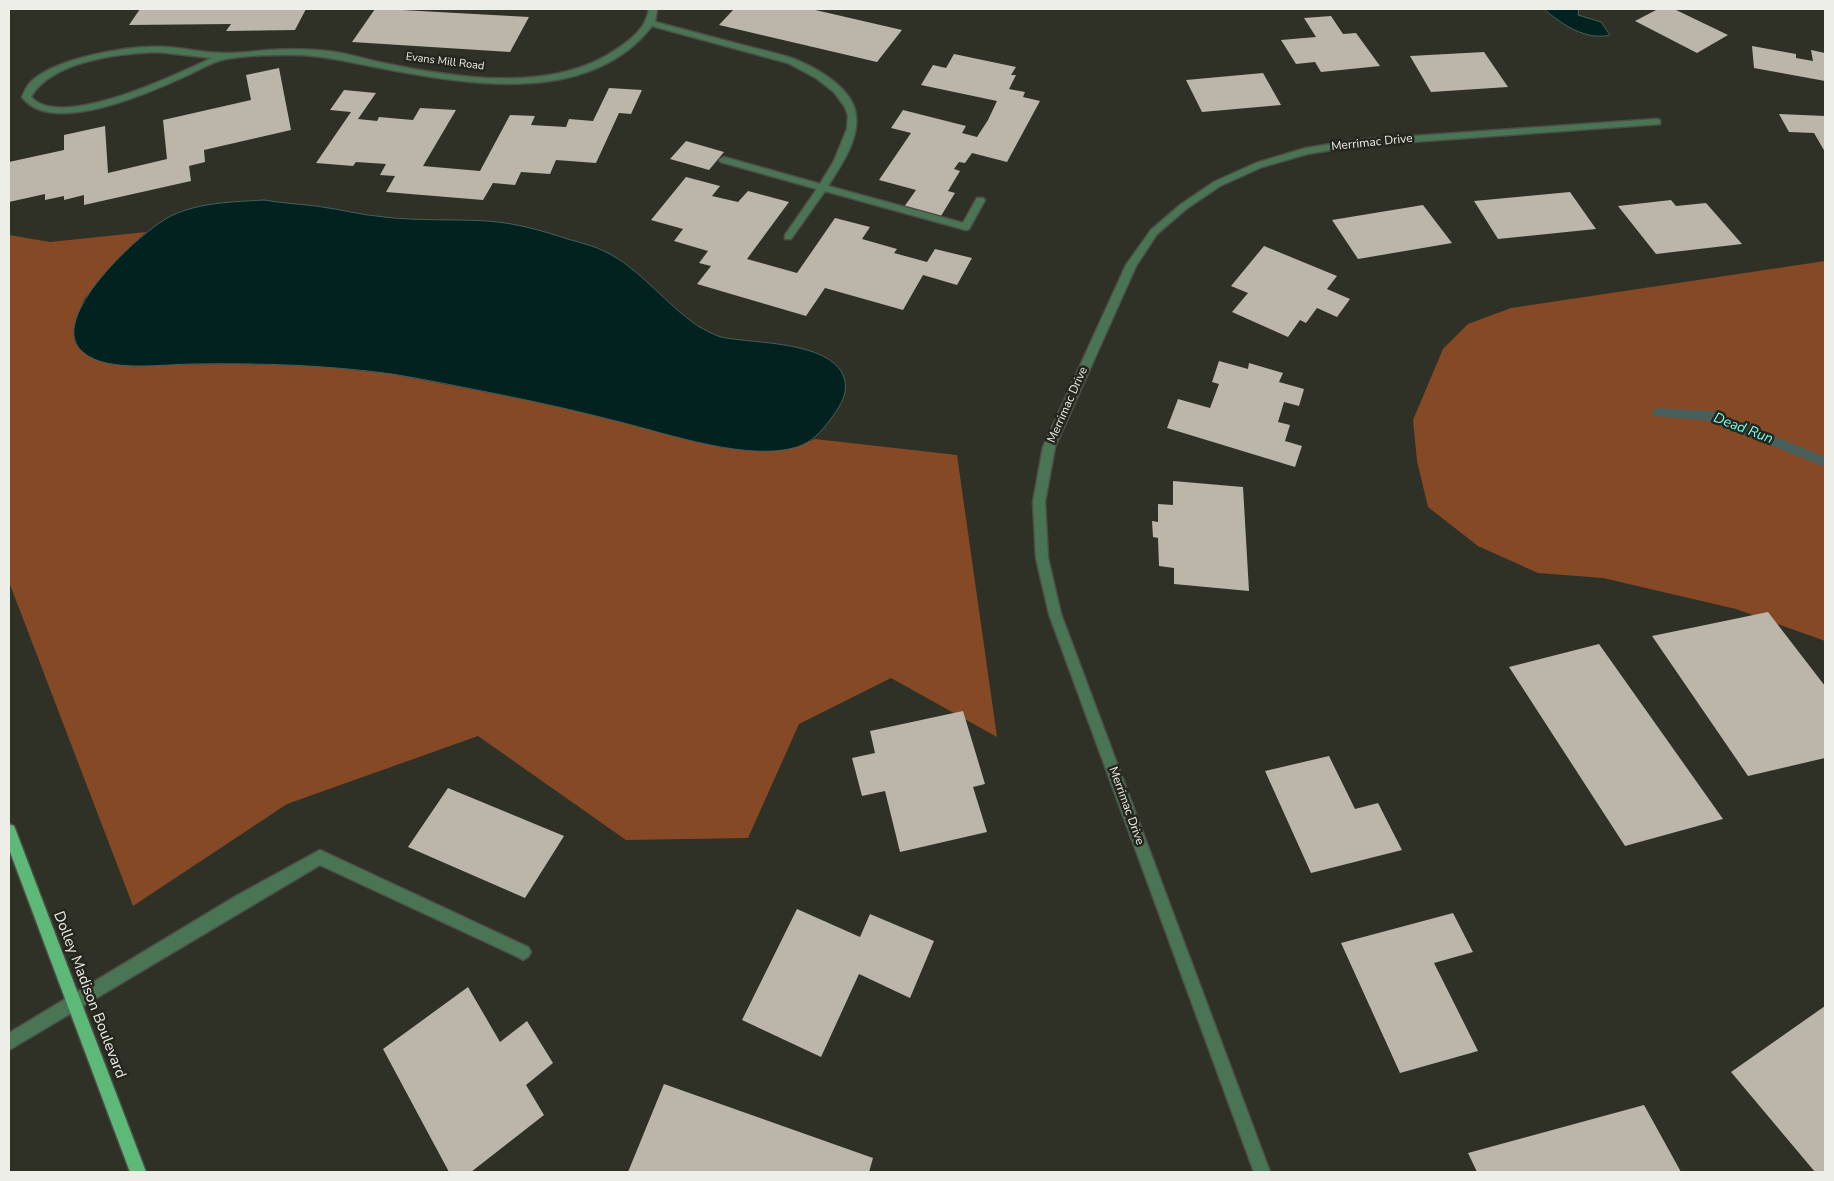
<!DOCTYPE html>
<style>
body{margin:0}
#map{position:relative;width:1834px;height:1181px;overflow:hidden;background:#2f3127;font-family:"Nunito Sans",sans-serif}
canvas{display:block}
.frame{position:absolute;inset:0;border:10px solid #eceee7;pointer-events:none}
</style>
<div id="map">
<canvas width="1834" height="1181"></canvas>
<div class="frame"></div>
</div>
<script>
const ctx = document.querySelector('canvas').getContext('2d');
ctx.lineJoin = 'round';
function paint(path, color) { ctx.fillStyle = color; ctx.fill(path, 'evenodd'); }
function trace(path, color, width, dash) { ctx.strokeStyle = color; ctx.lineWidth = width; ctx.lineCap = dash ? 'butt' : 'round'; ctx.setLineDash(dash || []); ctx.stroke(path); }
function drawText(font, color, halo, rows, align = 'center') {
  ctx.font = font + ' "Nunito Sans",sans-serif'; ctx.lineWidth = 5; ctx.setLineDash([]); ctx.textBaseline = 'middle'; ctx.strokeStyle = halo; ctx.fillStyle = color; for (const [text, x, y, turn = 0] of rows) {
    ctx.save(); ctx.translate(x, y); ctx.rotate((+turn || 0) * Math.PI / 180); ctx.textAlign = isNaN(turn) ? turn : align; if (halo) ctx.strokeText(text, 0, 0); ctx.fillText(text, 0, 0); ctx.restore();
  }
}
paint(new Path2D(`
 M146 232 129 248 84 299 74 330 75 343 129 365 236 364 314 366 391 374 557 406 723 448 782 450 799 446 815 439 957 455 997 737 891 678 799 724 748 838 626 840 478 736 287 804 133 906 9 582V235L50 242Z
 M1825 261V641L1736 609 1603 578 1538 573 1478 546 1428 507 1417 461 1413 420 1443 349 1468 324 1511 308Z`), '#854926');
const water = new Path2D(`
 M1544 9H1579L1578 15 1601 22 1610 35C1586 41 1561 24 1544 9Z
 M264 200C281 203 299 204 316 206 339 209 361 215 384 217 418 221 453 219 487 221 517 223 543 231 571 240 582 243 594 246 604 251 640 268 665 304 698 326 705 330 714 335 721 337 752 344 836 340 845 381 848 396 838 409 830 420 821 432 812 442 797 447 749 462 668 434 620 422 581 412 542 403 502 395 466 388 429 380 392 374 327 365 260 363 194 364 164 364 108 373 84 353 42 321 142 230 171 216 200 202 233 202 264 200Z`);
paint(water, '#02221f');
trace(water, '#485f5b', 1);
paint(new Path2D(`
 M1658 408 1712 411 1825 457V467L1711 421 1654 416 1652 413 1654 410Z`), '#485f5b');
paint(new Path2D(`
 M140 9H306L295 30 226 31 231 24 129 25Z
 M375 9H384L529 17 510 52 352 42Z
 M734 9H811L902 30 877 62 719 25Z
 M1658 9H1674L1728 35 1697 53 1635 21Z
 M1331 16 1343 34 1356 33 1380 66 1321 72 1315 62 1296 64 1281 40 1316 37 1304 18Z
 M1752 46 1796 54V58L1813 61 1811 50 1825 53V81L1754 68Z
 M1484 52 1508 87 1431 92 1410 56Z
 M954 54 1016 67 1011 75H1016L1009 89 1025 92 1023 97 1040 101 1007 162 972 153 965 163 959 162 954 169 960 171 948 191 955 193 941 216 904 207 916 190 879 180 911 133 891 128 903 110 966 126 962 133 977 137 988 120 997 101 921 85 933 65 946 68Z
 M279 68 291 130 204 150 205 162 189 166 191 181 84 205V195L64 200V196L45 200V194L9 202V162L64 150V135L105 126 108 173 167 159 163 120 251 100 246 75Z
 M1263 73 1281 105 1202 112 1186 80Z
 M609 88 642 90 631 114 619 113 596 163 556 160 550 174 521 172 515 185 493 183 483 200 386 192 395 176 380 175 386 164 356 162 353 166 316 163 351 112 330 110 344 90 376 93 358 119 377 121 379 117 413 120 420 108 456 110 423 166 480 171 510 115 535 116 531 125 566 127 569 119 593 121Z
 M1779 114 1825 116V152L1814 133 1789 132Z
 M686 141 724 152 709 170 670 159Z
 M686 177 720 186 712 196 738 202 748 191 789 202 747 259 797 273 835 218 870 227 862 239 897 249 894 253 927 262 935 249 972 258 957 285 923 275 903 310 825 288 806 316 697 284 711 266 699 263 708 251 674 241 683 229 651 220Z
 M1570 192 1596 229 1498 239 1474 201Z
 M1671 200 1676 206 1706 203 1742 244 1656 254 1618 206Z
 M1423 205 1452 243 1358 259 1332 220Z
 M1264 246 1337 276 1327 289 1350 299 1337 317 1317 308 1306 323 1300 320 1288 337 1232 312 1248 293 1231 286Z
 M1219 361 1248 369 1249 363 1283 373 1279 382 1304 389 1299 406 1284 402 1278 422 1290 425 1285 441 1302 446 1295 467 1167 428 1178 399 1210 408 1219 384 1212 382Z
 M1173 481 1243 487 1249 591 1174 584V568L1159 566 1158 538 1153 537 1152 521 1158 522V504L1173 505Z
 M1768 612 1825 686V758L1748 776 1652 636Z
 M1599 644 1723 819 1625 846 1509 667Z
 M963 711 985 784 973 787 987 832 900 852 885 791 862 796 852 758 875 753 870 731Z
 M1329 756 1355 809 1378 803 1402 850 1311 873 1265 771Z
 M448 788 564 836 525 898 408 847Z
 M797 909 860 937 870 914 934 941 910 998 859 974 821 1057 742 1020Z
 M1453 913 1473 952 1434 963 1478 1051 1400 1073 1341 943Z
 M468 987 500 1042 527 1021 553 1063 526 1085 544 1115 471 1172H449L383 1049Z
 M1825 1006V1172H1815L1731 1072Z
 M664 1084 873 1158 869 1172H628Z
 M1644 1105 1681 1172H1477L1468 1153Z`), '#bbb5aa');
const minor = new Path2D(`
 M649 9H657L655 22C687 30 718 39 750 47 765 51 780 54 794 59 817 68 854 89 856 116 859 140 840 167 828 186L963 223 977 198H983L985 200 969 229 966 230 825 191 791 239H785V235L817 189 721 162 719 160 724 157 820 184 834 161 847 129 848 116 845 107 834 92 816 78 788 63 652 26C590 105 472 85 386 69 348 62 318 53 278 55 261 55 242 56 226 59 213 61 199 70 188 75 151 92 52 137 22 97 24 93 26 88 29 84 52 58 131 45 165 47 184 48 203 53 221 53 238 54 254 51 270 50 289 49 308 49 327 51 346 53 364 59 383 63 455 78 553 94 617 49 633 38 646 28 649 9ZM158 52 212 58C177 74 61 131 31 97 51 61 120 53 158 52Z
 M1657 119 1660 120V124L1356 146 1307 154 1262 167 1220 186 1186 209 1157 234 1136 266 1055 447 1045 502 1048 558 1061 614 1270 1172H1254L1049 614 1036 558 1033 502 1043 447 1126 265 1151 230 1180 205 1214 182 1256 163 1306 148 1356 140Z
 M320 850 528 947 531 952 528 957 523 960 518 957 320 865 9 1050V1033L236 896Z`);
const major = new Path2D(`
 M9 824 14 826 16 831 146 1172H130L9 849Z`);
trace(minor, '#4d4f46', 3);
trace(major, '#4d4f46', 3);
paint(minor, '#4a7555');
paint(major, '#5cb977');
drawText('11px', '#eceee7', '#25271e', [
 ["Evans Mill Road",445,62,7]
]);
drawText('12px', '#eceee7', '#25271e', [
 ["Merrimac Drive",1372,143,-6],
 ["Merrimac Drive",1068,405,-66],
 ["Merrimac Drive",1126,806,70]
]);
drawText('italic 14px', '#71ffef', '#25271e', [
 ["Dead Run",1743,429,21]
]);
drawText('15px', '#eceee7', '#25271e', [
 ["Dolley Madison Boulevard",89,995,69]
]);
</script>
